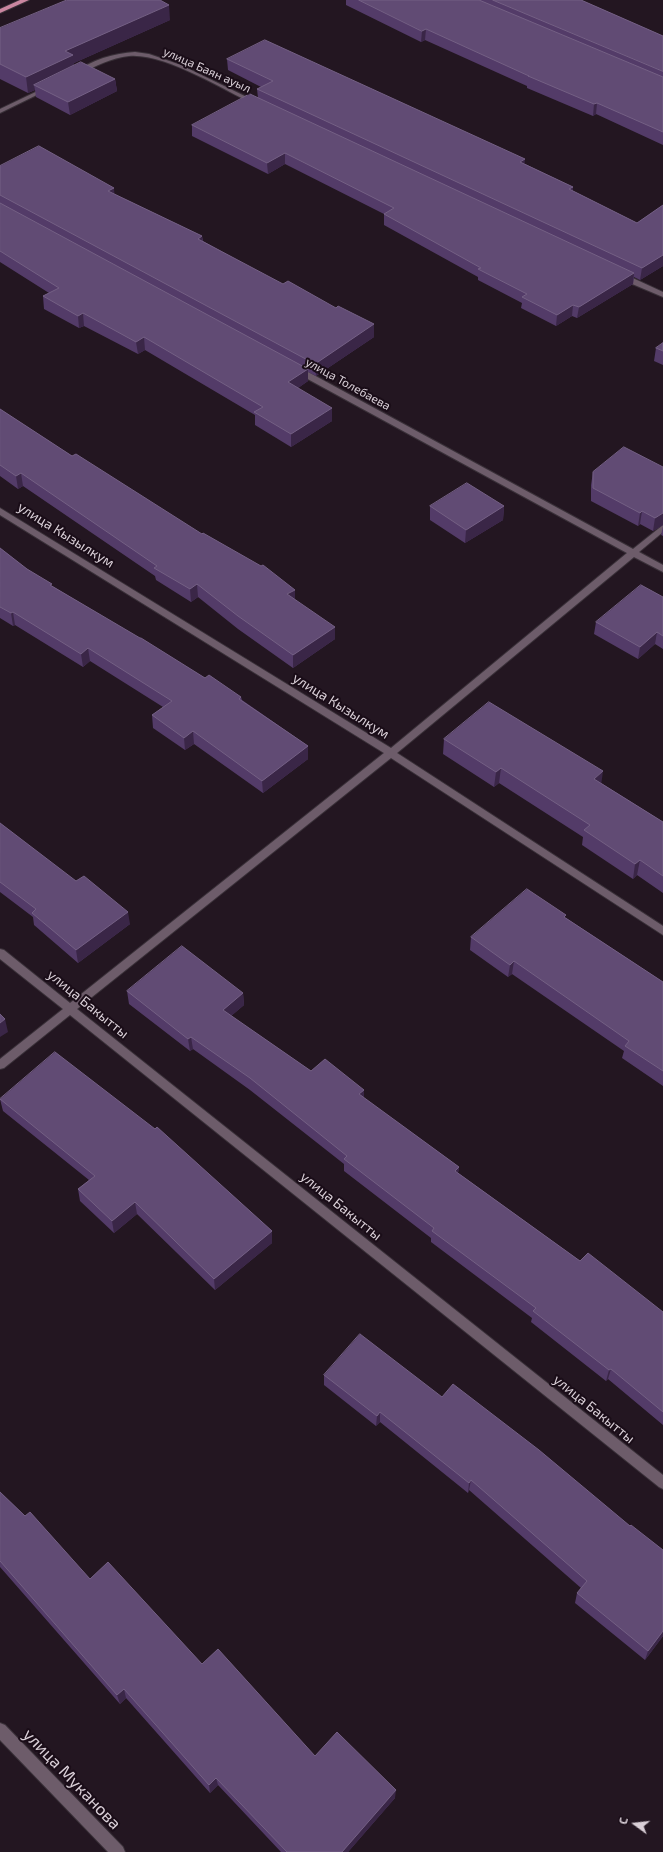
<!DOCTYPE html>
<meta charset="utf-8">
<style>
body{margin:0}
#map{position:relative;width:663px;height:1852px;overflow:hidden;background:#231621;font-family:"Exo 2",sans-serif}
canvas{display:block}
.north{position:absolute;left:615px;top:1804px;width:40px;height:40px;-webkit-text-stroke:3px #1a0d18;paint-order:stroke;rotate:285deg;font-size:11px;font-weight:700;line-height:16px;text-align:center;color:#d9cfd7}
.north::after{content:'';display:block;margin:auto;width:14px;height:18px;background:#d9cfd7;clip-path:polygon(50% 0,100% 100%,50% 72%,0 100%)}
</style>
<div id="map">
<canvas width="663" height="1852"></canvas>
<div class="north">С</div>
</div>
<script>
const ctx = document.querySelector('canvas').getContext('2d');
ctx.lineJoin = 'round';
function trace(path, color, width, dash) { ctx.strokeStyle = color; ctx.lineWidth = width; ctx.lineCap = dash ? 'butt' : 'round'; ctx.setLineDash(dash || []); ctx.stroke(path); }
function paint(path, color) { ctx.fillStyle = color; ctx.fill(path, 'evenodd'); }
function drawText(font, color, halo, rows, align = 'center') {
  ctx.font = font + ' "Exo 2",sans-serif'; ctx.lineWidth = 4; ctx.setLineDash([]); ctx.textBaseline = 'middle'; ctx.strokeStyle = halo; ctx.fillStyle = color; for (const [text, x, y, turn = 0] of rows) {
    ctx.save(); ctx.translate(x, y); ctx.rotate((+turn || 0) * Math.PI / 180); ctx.textAlign = isNaN(turn) ? turn : align; if (halo) ctx.strokeText(text, 0, 0); ctx.fillText(text, 0, 0); ctx.restore();
  }
}
const minor = new Path2D(`
 M135 52 149 54 181 65 259 103 254 104C221 89 165 53 129 56 111 58 96 66 80 74L75 73C90 60 115 53 135 52Z
 M46 87 51 88 0 113V109Z
 M618 274H624L663 292V297L618 278Z
 M293 367H299L633 549 663 525V532L639 552 663 565V572L634 557 397 753 663 926V935L391 758 77 1009 663 1475V1489L659 1487 70 1015 4 1068 0 1069V1059L63 1009 0 959V949L4 950 70 1003 384 753 0 515V508L391 748 627 553 293 371Z
 M0 1723 5 1725 123 1847 125 1852H108L0 1740Z`);
const trunk = new Path2D(`
 M20 0H29L0 13V9Z`);
trace(minor, '#393038', 2);
trace(trunk, '#393038', 2);
paint(minor, '#6d5c6a');
paint(trunk, '#ca86a0');
paint(new Path2D(`
 M346 0H581L663 36V145L596 114 593 116 527 88V86L425 40 421 42 346 5Z
 M170 20 74 63V66L115 79 117 91 70 115 36 97 35 90 28 93 0 79V28Z
 M227 59 525 164 573 187V191L637 223 663 205V266L640 280 634 277 633 284 577 318 572 316 556 326 521 308 522 303 478 280V277L384 225V214L285 164 268 174 192 136V125L258 98 257 89 261 87 228 70Z
 M0 166 114 188V194L202 236 203 241 374 337 316 376 308 372V381L298 388 332 421 291 447 255 425V415L145 350 138 354 84 326 79 328 44 309 43 296 49 293 0 262Z
 M663 343V365L654 361 656 348Z
 M0 409 72 456 295 600 335 639 293 668 238 629 198 597 191 602 156 580 155 576 23 486 18 489 0 476Z
 M624 447 663 525 653 531 640 524 638 526 591 501V485L593 472Z
 M430 506H504L503 520 465 543 430 520Z
 M663 526V536L661 535Z
 M0 548 27 569 52 586 205 678 241 697 242 700 308 746V759L263 793 194 744 185 750 153 728 152 715 163 707 90 661 83 667 15 625 13 626 0 618Z
 M663 597V649L655 644 638 659 594 634 596 622Z
 M444 739 601 783 663 822V893L637 875 633 879 582 845 583 837 499 783 494 787 443 754Z
 M0 823 130 924 78 963 34 925 33 917 0 892Z
 M566 918 663 982V1086L622 1058 624 1051 512 974 508 977 470 950 471 937Z
 M127 991 243 993 244 1005 231 1016 311 1071 364 1090V1098L459 1167 458 1173 580 1261 663 1312V1425L608 1379 606 1381 531 1322 532 1318 431 1242V1238L344 1171V1164L250 1090 193 1049 190 1051 129 1004Z
 M0 1099 272 1243 215 1290 137 1214 114 1233 80 1201 78 1189 89 1180 3 1111Z
 M324 1375 442 1397 630 1526 663 1550V1636L645 1660 575 1603 577 1593 581 1588 469 1490 468 1493 380 1422 376 1426 324 1385Z
 M0 1492 90 1579 202 1664 315 1756 395 1798 348 1852H281L218 1785 210 1793 126 1698 120 1704 0 1567Z`), '#533b68');
paint(new Path2D(`
 M169 5 170 20 74 63V70L34 85 35 90 28 93 26 77 65 51Z
 M426 29 425 40 421 42 422 31Z
 M115 79 117 91 70 115 68 102Z
 M597 103 596 114 593 116 594 104Z
 M285 153V164L268 174 267 163Z
 M525 159 524 171 520 162Z
 M573 187 572 199 569 189Z
 M114 188 115 200 108 191Z
 M202 236 203 249 198 239Z
 M663 255V266L640 280 642 268Z
 M634 273 633 284 577 318 579 307Z
 M573 305 572 316 556 326 557 315Z
 M83 313 84 326 79 328 78 316Z
 M374 324V337L316 376 315 364Z
 M144 337 145 350 138 354 136 342Z
 M308 369V381L288 395V382Z
 M332 408V421L291 447V434Z
 M21 473 23 486 18 489 16 476Z
 M504 506 503 520 465 543 466 530Z
 M642 511 640 524 638 526 640 513Z
 M663 513V525L653 531 655 518Z
 M197 584 198 597 191 602 190 589Z
 M295 590V603L287 594Z
 M13 612 15 625 13 626 11 613Z
 M335 627V639L293 668V655Z
 M657 632 655 644 638 659 640 647Z
 M88 648 90 661 83 667 81 654Z
 M193 731 194 744 185 750 184 738Z
 M308 746V759L263 793 262 781Z
 M501 768 499 783 494 787 496 772Z
 M603 771 601 786 594 779Z
 M640 860 637 875 633 879 635 864Z
 M128 912 130 924 78 963 76 950Z
 M514 961 512 974 508 977 510 965Z
 M243 993 244 1005 224 1022 223 1010Z
 M5 1019 8 1032 0 1037V1023Z
 M191 1037 193 1049 190 1051 188 1039Z
 M364 1090V1102L359 1094Z
 M459 1167 457 1179 455 1171Z
 M135 1202 137 1214 114 1233 112 1221Z
 M272 1231V1243L215 1290 214 1279Z
 M611 1369 608 1379 606 1381 609 1370Z
 M380 1412V1422L376 1426 377 1416Z
 M471 1480 469 1490 468 1493 469 1483Z
 M663 1631V1636L645 1660 648 1651Z
 M124 1689 126 1698 120 1704 117 1695Z
 M216 1778 218 1785 210 1793 209 1785Z
 M396 1790 395 1798 348 1852H342Z`), '#3a2647');
const building = new Path2D(`
 M67 0H160L169 5 65 51 73 55 26 77 0 64V28Z
 M359 0H479L663 77V132L597 103 594 104 528 76H529L426 29 422 31Z
 M493 0H581L663 36V71Z
 M265 40 525 159 520 162 573 187 569 189 637 223 663 205V255L642 268 257 89 273 81 227 59Z
 M81 62 115 79 68 102 34 85Z
 M250 94 634 273 579 307 573 305 557 315 522 297 527 294 478 269 481 268 384 214 394 208 285 153 267 163 192 125Z
 M39 146 114 188 108 191 202 236 198 239 283 284 288 281 336 308 338 306 374 324 315 364 0 195V166Z
 M0 203 308 369 288 382 332 408 291 434 254 412 263 407 144 337 136 342 83 313 78 316 43 296 59 288 0 251Z
 M663 343V351L656 348Z
 M0 409 72 456 76 454 202 534 203 533 261 566 263 565 295 590 287 594 335 627 293 655 238 616 197 584 190 589 154 568 157 566 21 473 16 476 0 465Z
 M624 447 663 467V513L655 518 642 511 640 513 593 488V472Z
 M467 483 504 506 466 530 430 506Z
 M0 548 27 569 52 584 50 585 140 638H141L205 678 209 675 241 697 239 699 308 746 262 781 193 731 184 738 152 715 172 701 88 648 81 654 13 612 11 613 0 607Z
 M641 585 663 597V636L657 632 640 647 596 622Z
 M489 702 603 771 594 779 663 822V876L640 860 635 864 584 830 590 825 501 768 496 772 444 739Z
 M0 823 76 881 84 876 128 912 76 950 32 913 36 909 0 882Z
 M527 889 566 915 564 917 663 982V1071L625 1046 629 1041 514 961 510 965 471 937Z
 M182 946 243 993 223 1010 311 1071 325 1059 364 1090 359 1094 459 1167 455 1171 580 1261 588 1253 663 1312V1412L611 1369 609 1370 533 1311 536 1308 432 1231 434 1228 344 1159 347 1156 250 1078 191 1037 188 1039 127 991Z
 M0 1014 5 1019 0 1023Z
 M55 1052 155 1129 157 1127 272 1231 214 1279 135 1202 112 1221 78 1189 95 1176 0 1099Z
 M360 1334 442 1397 453 1384 539 1450 630 1526 631 1525 663 1550V1631L648 1651 577 1593 587 1581 471 1480 469 1483 380 1412 377 1416 324 1375Z
 M0 1492 25 1516 30 1512 90 1579 108 1562 202 1664 218 1649 315 1756 337 1732 396 1790 342 1852H287L216 1778 209 1785 124 1689 117 1695 0 1561Z`);
paint(building, '#614b74');
trace(building, '#746084', 1);
drawText('12px', '#d9cfd7', '#1a0d18', [
 ["улица Баян ауыл",207,70,24],
 ["улица Толебаева",348,384,29]
]);
drawText('14px', '#d9cfd7', '#1a0d18', [
 ["улица Кызылкум",66,535,32],
 ["улица Кызылкум",341,706,32],
 ["улица Бакытты",88,1004,39],
 ["улица Бакытты",341,1206,39],
 ["улица Бакытты",594,1409,39]
]);
drawText('17px', '#d9cfd7', '#1a0d18', [
 ["улица Муканова",72,1779,46]
]);
</script>
